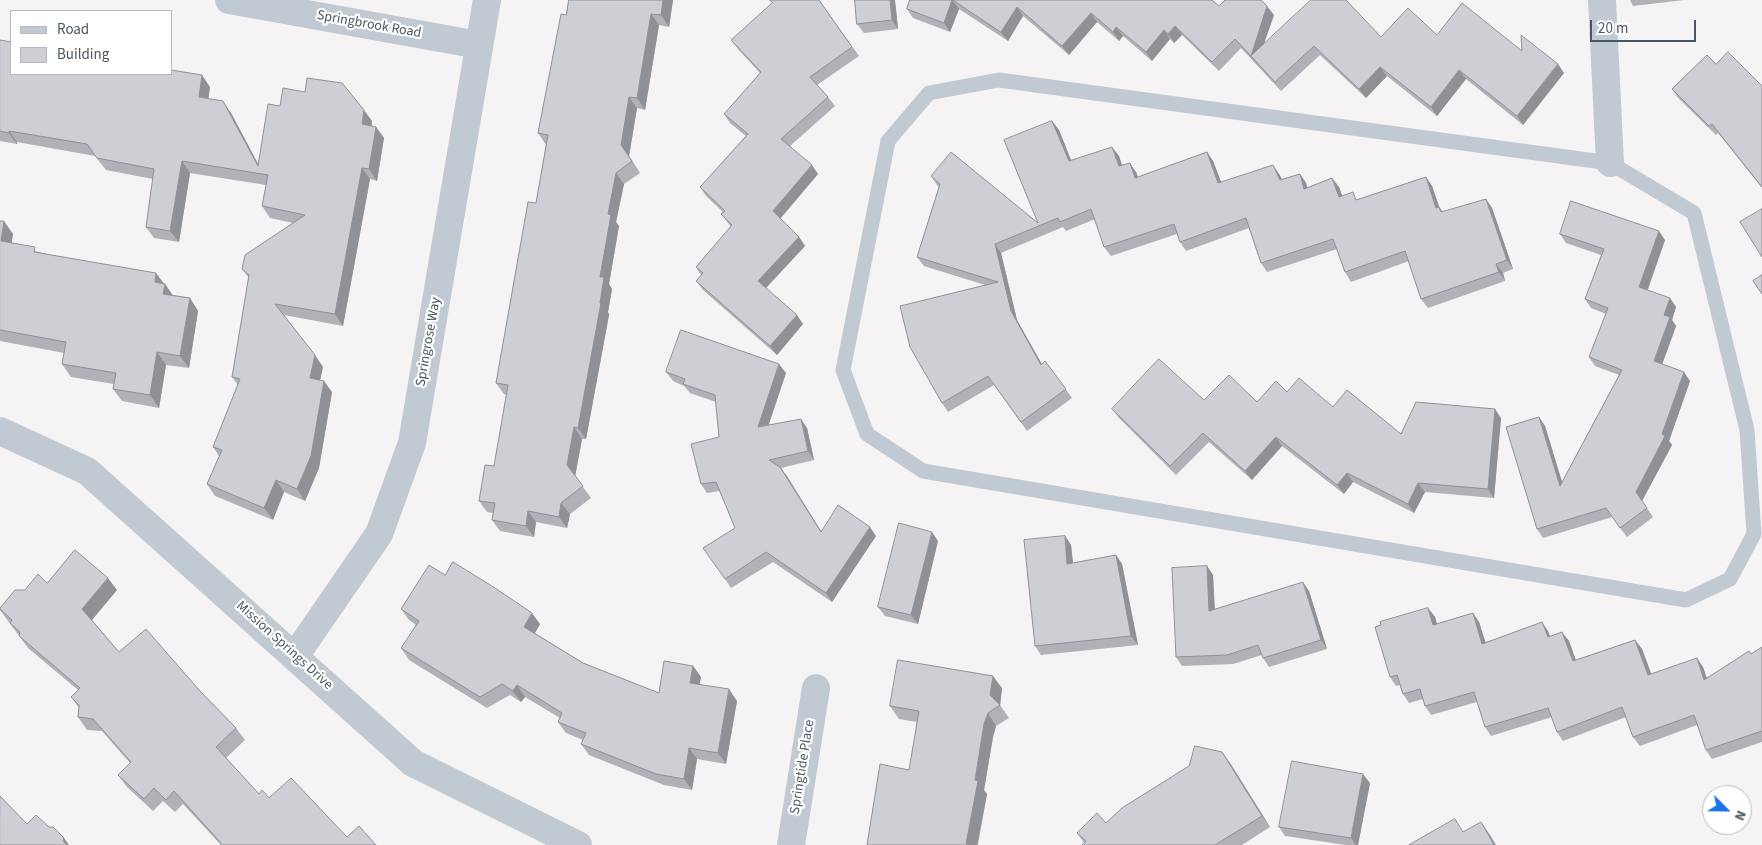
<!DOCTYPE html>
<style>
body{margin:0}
#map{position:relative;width:1762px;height:845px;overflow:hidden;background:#f5f3f3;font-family:"Source Sans 3",sans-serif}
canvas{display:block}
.legend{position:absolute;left:10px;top:10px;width:162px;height:65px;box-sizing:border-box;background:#fff;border:1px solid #b7bbc0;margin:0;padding:6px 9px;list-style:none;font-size:15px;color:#4a5661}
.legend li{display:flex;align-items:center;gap:10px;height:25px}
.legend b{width:25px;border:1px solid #b7bbc0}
.north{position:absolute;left:1702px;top:785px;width:50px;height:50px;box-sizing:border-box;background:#fff;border:1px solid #b7bbc0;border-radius:50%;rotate:113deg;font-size:14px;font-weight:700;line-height:20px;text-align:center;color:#4a5661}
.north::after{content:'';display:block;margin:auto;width:18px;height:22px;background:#1a73e8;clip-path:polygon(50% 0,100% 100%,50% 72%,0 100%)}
.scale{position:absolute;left:1590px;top:20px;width:106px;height:22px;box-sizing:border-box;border:2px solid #4a5661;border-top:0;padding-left:6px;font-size:15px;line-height:18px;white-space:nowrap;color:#4a5661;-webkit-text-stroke:4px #fff;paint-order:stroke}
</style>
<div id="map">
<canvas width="1762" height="845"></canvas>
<ul class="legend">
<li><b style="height:6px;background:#c1cad2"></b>Road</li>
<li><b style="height:14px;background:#cdcfd5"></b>Building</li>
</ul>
<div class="north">N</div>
<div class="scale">20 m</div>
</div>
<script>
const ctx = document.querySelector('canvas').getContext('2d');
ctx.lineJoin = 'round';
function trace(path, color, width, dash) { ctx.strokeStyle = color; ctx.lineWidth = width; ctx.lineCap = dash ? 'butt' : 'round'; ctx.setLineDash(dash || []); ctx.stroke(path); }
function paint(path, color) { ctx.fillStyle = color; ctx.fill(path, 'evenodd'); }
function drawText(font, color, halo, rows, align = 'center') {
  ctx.font = font + ' "Source Sans 3",sans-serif'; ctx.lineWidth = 4.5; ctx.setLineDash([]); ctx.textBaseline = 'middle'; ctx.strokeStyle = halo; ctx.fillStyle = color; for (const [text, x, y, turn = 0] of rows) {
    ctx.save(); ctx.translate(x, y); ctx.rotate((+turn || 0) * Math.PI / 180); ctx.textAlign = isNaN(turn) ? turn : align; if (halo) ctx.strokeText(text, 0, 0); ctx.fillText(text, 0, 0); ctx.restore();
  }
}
trace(new Path2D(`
 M999 80 1610 163 1694 213 1747 430 1754 534 1730 579 1686 600 923 471 867 434 843 370 888 141 929 93Z`), '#c1cad2', 15);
trace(new Path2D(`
 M229 0 479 45
 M1602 0 1610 163
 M0 431 87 471 413 763 578 845
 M295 656 379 534 412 443 487 0
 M791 845 816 688`), '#c1cad2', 28);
paint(new Path2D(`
 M569 0H673L669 27 659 25 645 110 637 108 629 156 640 173 624 184 616 222 619 226 609 284 612 289 608 312 609 315 586 439H582L575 476 591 498 570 514 567 528 536 522 534 537 500 531 492 520 493 513 487 512 479 501 494 466 507 395 504 394 496 383 536 203 546 145 538 133 566 15Z
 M819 0 859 56 817 85 828 97 835 106 790 146 818 174 780 219 799 237 805 246 766 288 803 324 777 355 703 290 696 281 701 275 696 267 731 227 721 214 723 212 706 196 700 187 746 136 730 123 724 114 760 73 738 49 731 40Z
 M855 0H895L898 29 864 33 857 24Z
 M910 0H1212L1219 6 1274 15 1264 44 1381 37 1437 35 1522 51 1564 73 1523 125 1466 79 1437 116 1387 76 1366 98 1320 55 1281 91 1241 48 1219 71 1182 35 1174 43 1170 39 1152 61 1123 36 1119 41 1097 22 1069 55 1023 16 1008 41 959 9 950 32 913 18 907 9Z
 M1630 0H1685L1633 6Z
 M0 40 11 74 210 87 208 99 231 113 258 164 372 121V126L376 127 384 138 377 181 370 179 343 326 284 315 323 367 320 380 332 392 319 468 305 501 284 492 273 520 215 496 207 484 219 456 213 447 238 385 232 377 249 278 242 269 293 223 270 218 262 206 266 185 190 173 179 242 154 238 146 227 153 179 106 170 95 156 17 142V144L0 141Z
 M1716 64 1762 86V188L1718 133 1716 135 1678 98 1672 89Z
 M1052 121 1059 130 1071 161 1119 156 1122 165 1136 172 1138 177 1207 152 1213 161 1221 182 1279 174 1282 179 1300 174 1306 183 1307 187H1339L1342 196 1358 200 1426 177 1432 186 1439 207 1443 212 1486 199 1492 208 1513 269 1503 273 1505 281 1428 308 1421 299 1409 261 1351 282 1345 272 1337 249 1267 272 1261 263 1249 228 1186 251 1180 242 1177 234 1111 256 1104 247 1095 219 1066 231 1063 227 1001 253 1017 320 1042 364 1045 361 1072 398 1027 431 994 385 948 412 942 403 985 285 924 266 917 257 939 187 937 185 931 176 1038 223Z
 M0 221 13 234 11 243 39 252 165 284 172 295 190 298 198 311 189 368 166 365 159 408 122 401 113 389 114 384 71 377 62 364 64 353 0 341Z
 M1560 234 1665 240 1648 290 1670 298 1676 307 1672 320 1676 326 1662 365 1690 381 1669 441 1672 445 1642 501 1653 517 1627 537 1612 517 1543 538 1537 529 1539 417 1545 426 1562 482 1619 375 1595 366 1589 357 1606 314 1591 308 1585 299 1601 255 1566 243Z
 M666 372 786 373 768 425 807 428 814 460 781 468 821 531 876 536 832 602 773 562 731 588 725 579 735 528 720 491 707 493 701 484 719 437 716 402 690 393 684 386 673 381Z
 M1287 392 1333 407 1401 434 1501 418 1494 498 1425 492 1414 513 1353 482 1344 494 1282 446 1252 480 1209 442 1176 475 1119 418 1112 409 1204 400 1257 402Z
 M1065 536 1071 545 1073 563 1116 555 1122 564 1138 645 1041 655 1035 646Z
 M938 541 918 624 885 616 878 607Z
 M1207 566 1213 575 1215 609 1309 591 1327 649 1269 667 1263 658 1262 655 1233 664 1182 666 1176 657Z
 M445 575 540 624 535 633 583 663 659 693 693 666 701 677 699 684 737 701 726 764 697 759 692 790 664 785 589 755 581 744 583 740 566 733 558 722 560 718 525 697 521 702 510 695 487 708 409 660 401 648 416 625 409 620 401 609Z
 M47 583 117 590 92 620 119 652 200 691 236 728 245 740 226 758 259 794 347 837 376 845H221L183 804 175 812 163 801 153 811 127 787 118 775 130 763 102 731 87 730 78 717 79 708 71 697 78 690 28 648 0 610 25 590Z
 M1428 608 1435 617 1437 624 1473 613 1479 622 1485 642 1548 631 1550 637 1569 641 1576 660 1635 640 1642 649 1651 674 1703 667 1707 678 1751 654 1762 647V742L1712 759 1706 750 1697 725 1640 746 1633 737 1626 717 1563 741 1557 732 1552 717 1491 736 1485 727 1477 702 1431 715 1425 706 1423 699 1409 703 1403 694 1400 685 1396 686 1390 677Z
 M1002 688 1000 705 1009 718 996 726 993 737 984 790 987 794 978 845H867L909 770 917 722 899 719 890 706Z
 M1222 752 1230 763 1270 827 1242 845H1082L1084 843 1077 833 1106 823Z
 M1370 783 1358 845H1346L1285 836 1279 827Z`), '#b0b2b7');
paint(new Path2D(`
 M663 0H673L669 27 661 15Z
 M890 0H895L898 29 892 20Z
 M952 0 959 9 950 32 944 23Z
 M1267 6 1274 15 1257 63 1251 56 1257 65 1251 56Z
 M1017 7 1023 16 1008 41 1001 32Z
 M1091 13 1097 22 1069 55 1062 46Z
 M651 14 659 25 645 110 637 98Z
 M1175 26 1182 35 1174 43 1168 34Z
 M1116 27 1123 36 1119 41 1113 32Z
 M1164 30 1170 39 1152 61 1146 52Z
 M1558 64 1564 73 1523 125 1517 116Z
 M1380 67 1387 76 1366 98 1359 89Z
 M1459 70 1466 79 1437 116 1431 107Z
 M202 75 210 87 207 109 199 97Z
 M629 97 637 108 629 156 640 173 621 145Z
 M223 101 231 113 264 175 258 166Z
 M364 110 372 121 370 136 362 124Z
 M1052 121 1059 130 1075 170 1069 161Z
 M376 127 384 138 377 181 369 169Z
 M9 131 17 142V144L9 133Z
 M1112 147 1119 156 1125 175 1119 166Z
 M1207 152 1213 161 1225 192 1218 183Z
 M182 161 190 173 179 242 170 231Z
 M1130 163 1136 172 1141 187 1135 178Z
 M812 165 818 174 779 220 773 211Z
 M1273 165 1279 174 1287 189 1280 180Z
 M362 168 370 179 343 326 335 314Z
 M616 173 624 184 616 222 619 226 609 284 612 289 608 312 609 315 586 439 578 428 600 303V277L608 214Z
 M1300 174 1306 183 1311 198 1304 189Z
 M1426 177 1432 186 1441 212 1439 207 1446 216 1436 208Z
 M1332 178 1339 187 1346 206 1339 197Z
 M1486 199 1492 208 1513 269 1507 260Z
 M4 221 13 234 10 253 1 241Z
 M1659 231 1665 240 1645 296 1639 287Z
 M799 237 805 246 764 290 758 281Z
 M995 244 1001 253 1017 320 1047 374 1041 365 1011 311Z
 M1496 264 1503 273 1505 281 1499 272Z
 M156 273 165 285V284L174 297 164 294 155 282Z
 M190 298 198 311 189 368 180 356Z
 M1670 298 1676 307 1672 320 1676 326 1660 370 1654 361 1664 315Z
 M797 315 803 324 777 355 770 346Z
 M157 352 166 365 159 408 150 395Z
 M315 355 323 367 318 390 310 378Z
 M779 364 786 373 765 436 758 427Z
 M1684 372 1690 381 1669 441 1672 445 1642 501 1636 492 1662 434Z
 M324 381 332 392 319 468 305 501 297 489Z
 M1495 409 1501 418 1494 498 1488 489Z
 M1539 417 1545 426 1566 495 1560 486Z
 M801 419 807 428 814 460 808 451Z
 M574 427 582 439 575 477 567 465Z
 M1276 437 1282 446 1252 480 1245 471Z
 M780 467 787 476 827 541 821 532Z
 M1347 473 1353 482 1344 494 1337 485Z
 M276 480 284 492 273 520 264 508Z
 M1418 483 1425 492 1414 513 1408 504Z
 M561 503 570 514 567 528 559 517Z
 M528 511 536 522 534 537 526 526Z
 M870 527 876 536 832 602 826 593Z
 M932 532 938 541 918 624 911 615Z
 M1065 536 1071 545 1074 573 1067 564Z
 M1116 555 1122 564 1138 645 1131 636Z
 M1207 566 1213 575 1215 620 1209 611Z
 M108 578 117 590 91 621 82 609Z
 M1303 582 1309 591 1327 649 1321 640Z
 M1428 608 1435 617 1440 634 1433 625Z
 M532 613 540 624 532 638 524 627Z
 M1473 613 1479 622 1489 653 1482 644Z
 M1542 622 1548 631 1554 647 1548 637Z
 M1562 632 1569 641 1579 670 1573 661Z
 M1635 640 1642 649 1655 684 1648 675Z
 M1697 658 1703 667 1710 689 1704 680Z
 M693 666 701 677 698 694 690 683Z
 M993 676 1002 688 1000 706 990 695Z
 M517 685 525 697 521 702 513 691Z
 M729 689 737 701 726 764 718 753Z
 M988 713 996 726 993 737 984 790 987 794 977 845H967L966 844 975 780 984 724Z
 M689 748 697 759 692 790 684 779Z
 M1222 752 1230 763 1270 827 1262 816Z
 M1363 774 1370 783 1358 845H1356L1351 838Z
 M1481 822 1490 835 1496 845H1494Z
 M64 838 69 845H66L63 841Z`), '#909195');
const building = new Path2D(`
 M569 0H663L661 15 651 14 637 98 629 97 621 145 632 161 616 173 608 214 611 215 600 277H604L600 303H601L578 428 574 427 567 465 583 486 561 503 559 517 528 511 526 526 492 520 495 503 479 501 485 465 494 466 508 385 496 383 528 202 536 203 548 135 538 133 561 14 566 15Z
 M770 0H819L852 47 810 77 828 97 781 139 812 165 773 211 799 237 758 281 797 315 770 346 696 281 703 273 696 267 732 225 721 214 725 211 700 187 748 134 724 114 761 72 731 40 772 3Z
 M855 0H890L892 20 857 24Z
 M910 0H952L944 23 907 9Z
 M953 0H1212L1219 6 1225 0H1261L1267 6 1251 56 1235 39 1212 62 1175 26 1168 34 1164 30 1146 52 1116 27 1113 32 1091 13 1062 46 1017 7 1001 32Z
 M1311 0H1346L1381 37 1408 8 1437 35 1462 3 1522 51 1521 35 1558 64 1517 116 1459 70 1431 107 1380 67 1359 89 1314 46 1275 82 1251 56Z
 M0 40 11 42V74H171V70L202 75 199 97 223 101 258 166 268 104 280 106 283 88 305 92 307 78 342 83 364 110 362 124 376 127 369 169 362 168 335 314 275 304 315 355 310 378 324 381 311 456 297 489 276 480 264 508 207 484 222 450 213 447 240 379 232 377 249 275 242 269 245 255 305 215 262 206 268 175 182 161 170 231 146 227 154 169 97 158 87 144 9 131V133L0 131Z
 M1728 52 1762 86V187L1712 124 1709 126 1672 89 1707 55 1716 64Z
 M1052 121 1069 161 1112 147 1119 166 1130 163 1135 178 1207 152 1218 183 1273 165 1280 180 1300 174 1304 189 1332 178 1339 197 1353 192 1356 200 1426 177 1436 208 1439 207 1441 212 1486 199 1507 260 1496 264 1499 272 1421 299 1405 251 1345 272 1333 239 1261 263 1246 218 1180 242 1174 224 1104 247 1091 209 1060 222 1058 218 995 244 1011 311 1041 365 1045 361 1066 389 1021 422 988 376 942 403 910 347 900 306 998 282 917 257 940 184 931 176 951 152 1038 223 1004 140Z
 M1571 201 1659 231 1639 287 1670 298 1664 315 1670 317 1654 361 1684 372 1662 434 1665 436 1636 492 1647 508 1620 528 1606 508 1537 529 1506 427 1539 417 1560 486 1622 370 1589 357 1608 308 1585 299 1604 249 1560 234Z
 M1762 209V257L1740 222Z
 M0 221H4L1 241 35 247 34 252 156 273 155 282 165 284 163 294 190 298 180 356 157 352 150 395 113 389 116 373 62 364 66 342 0 330Z
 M1762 275V294L1753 281Z
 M681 330 779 364 758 427 801 419 808 451 769 460 780 467 821 532 838 505 870 527 826 593 766 552 725 579 703 548 735 528 716 482 701 484 691 444 719 437 715 395 683 384 685 379 666 372Z
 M1159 359 1204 400 1229 375 1257 402 1276 381 1287 392 1299 378 1333 407 1347 390 1401 434 1416 402 1495 409 1488 489 1418 483 1408 504 1347 473 1337 485 1276 437 1245 471 1203 433 1170 466 1112 409Z
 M899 523 932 532 911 615 878 607Z
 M1065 536 1067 564 1116 555 1131 636 1035 646 1024 540Z
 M75 550 108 578 82 609 119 652 146 629 200 691 236 728 216 747 259 794 262 790 269 798 291 778 347 837 359 826 376 845H221L220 842 174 791 166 800 154 788 144 799 118 775 131 762 93 719 78 717 79 705 71 697 80 688 19 636 20 632 10 623 12 620 0 609V608L15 590H25L38 574 47 583Z
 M453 562 495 588 532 613 524 627 583 663 659 693 664 661 693 666 690 683 729 689 718 753 689 748 684 779 656 774 581 744 586 733 558 722 562 713 517 685 513 691 502 684 480 697 401 648 419 621 401 609 429 565 445 575Z
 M1207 566 1209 611 1303 582 1321 640 1263 658 1258 645 1227 655 1176 657 1172 568Z
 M1428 608 1433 625 1473 613 1482 644 1542 622 1548 637 1562 632 1573 661 1635 640 1648 675 1697 658 1704 680 1749 651 1751 654 1762 647V731L1706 750 1694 715 1633 737 1622 707 1557 732 1548 708 1485 727 1474 692 1425 706 1420 689 1403 694 1397 675 1390 677 1375 627 1381 625 1380 622Z
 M898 660 993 676 990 695 1000 705 988 713 984 724 975 780 978 781 966 844 975 845H867L880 764 909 770 919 711 890 706Z
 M1195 746 1222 752 1262 816 1215 845H1082L1086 841 1077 833 1097 813 1106 823 1122 808 1189 766Z
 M1292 761 1363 774 1351 838 1279 827Z
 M0 796 27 824 36 815 49 827H53L64 838 63 841 67 845H0Z
 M1455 819 1463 832 1481 822 1494 845H1409Z`);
paint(building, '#cdcfd5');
trace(building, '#909195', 1);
drawText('14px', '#4a5661', '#fff', [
 ["Springbrook Road",369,25,10],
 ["Springrose Way",429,342,-80],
 ["Mission Springs Drive",284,646,42],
 ["Springtide Place",803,767,-81]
]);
</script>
